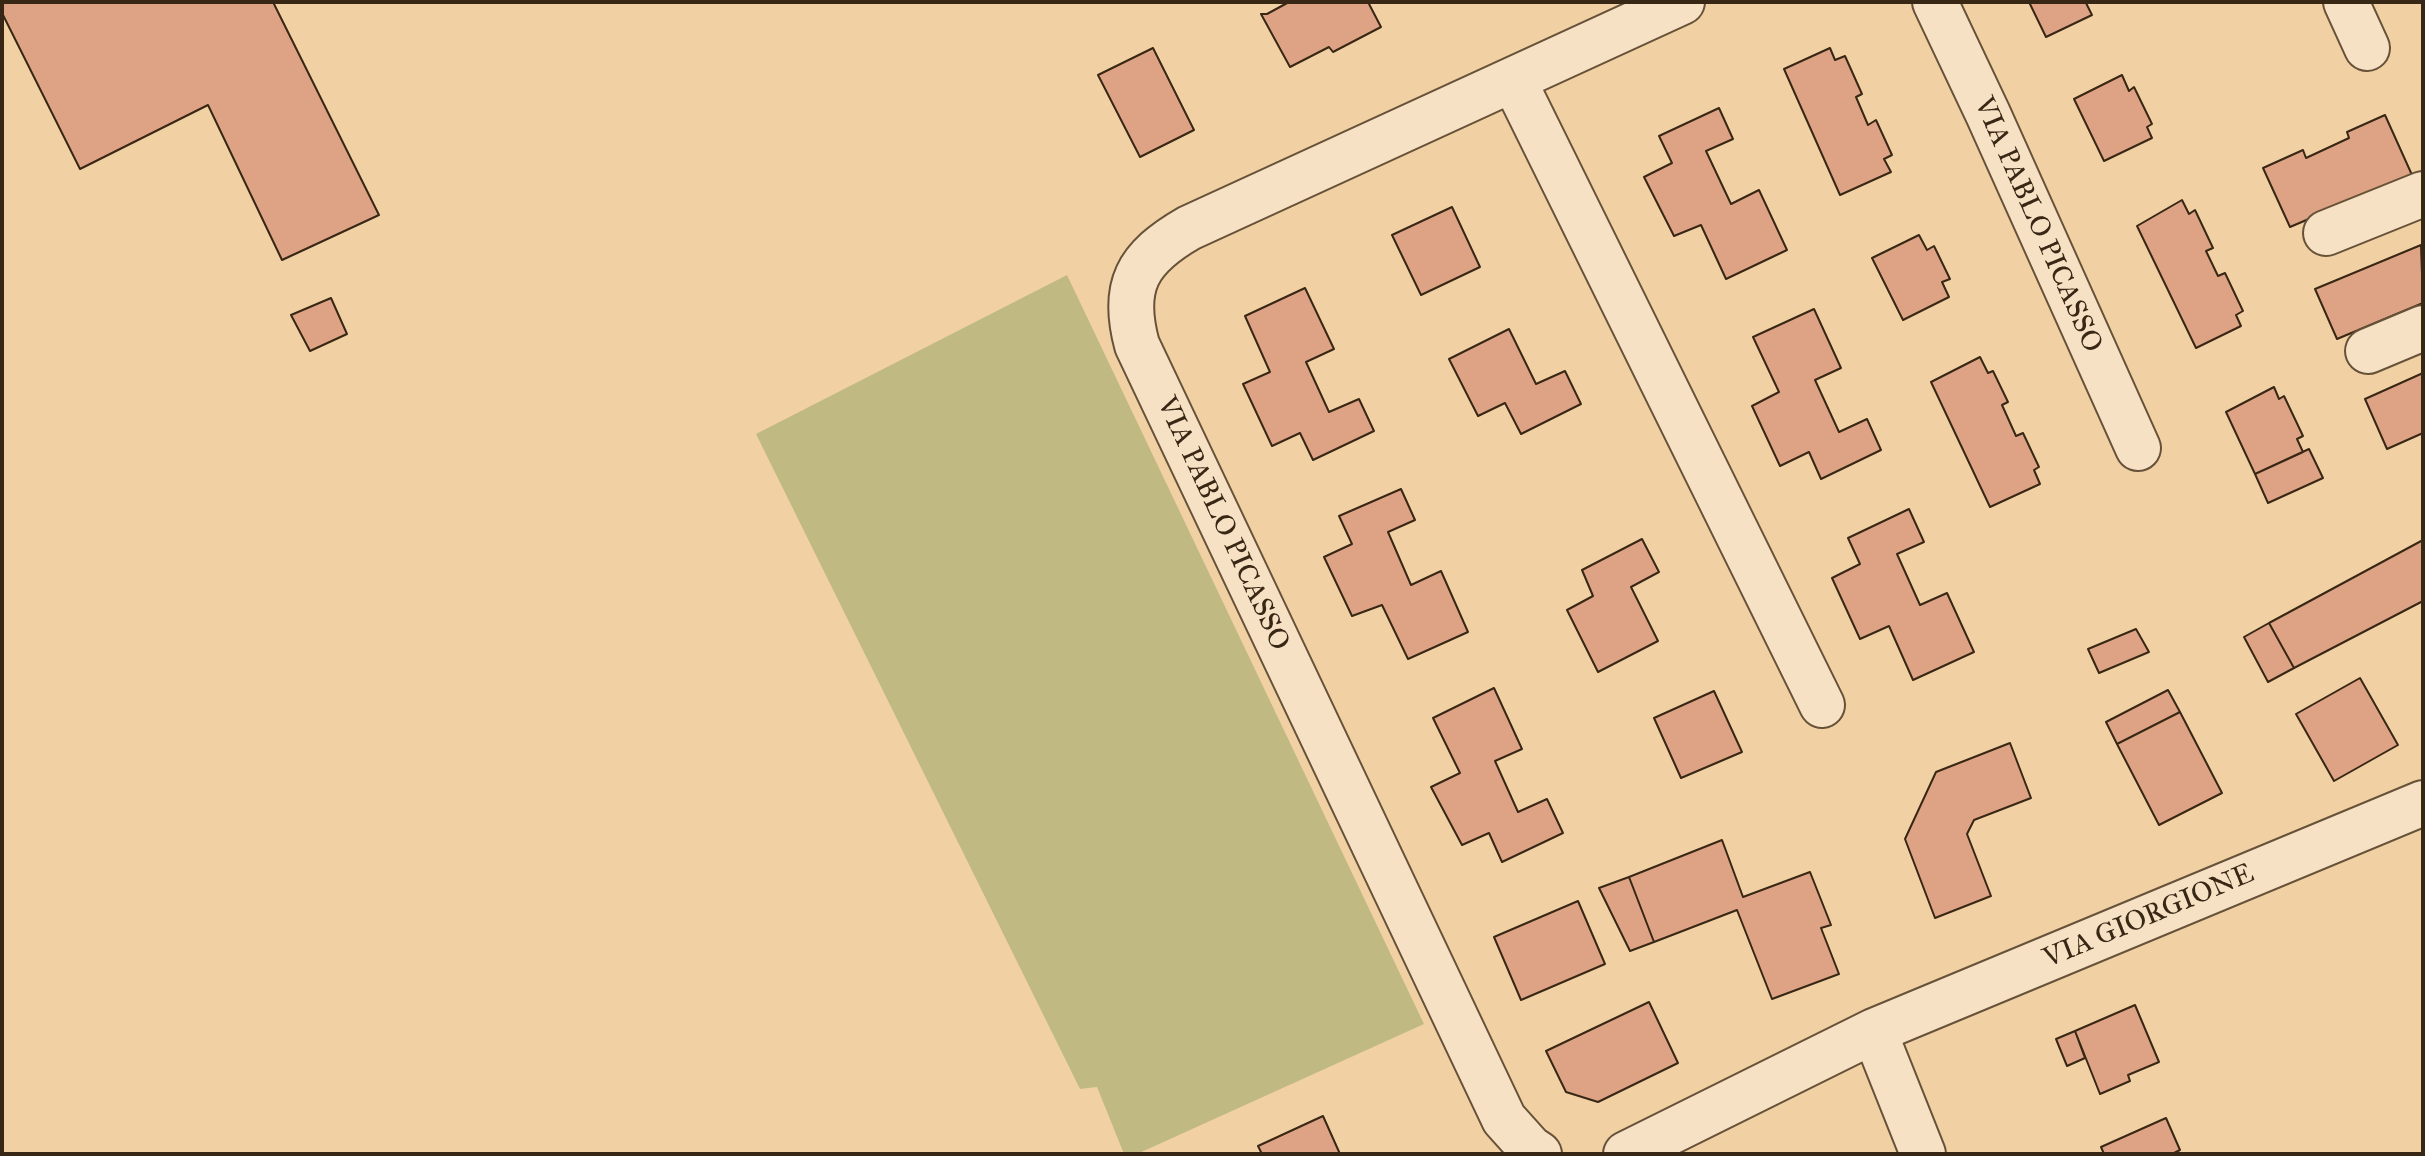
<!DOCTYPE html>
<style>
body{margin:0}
#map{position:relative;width:2425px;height:1156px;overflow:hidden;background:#f1d1a4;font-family:"IM FELL Great Primer",serif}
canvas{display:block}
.frame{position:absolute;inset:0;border:4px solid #382714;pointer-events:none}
</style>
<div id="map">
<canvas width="2425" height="1156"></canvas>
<div class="frame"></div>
</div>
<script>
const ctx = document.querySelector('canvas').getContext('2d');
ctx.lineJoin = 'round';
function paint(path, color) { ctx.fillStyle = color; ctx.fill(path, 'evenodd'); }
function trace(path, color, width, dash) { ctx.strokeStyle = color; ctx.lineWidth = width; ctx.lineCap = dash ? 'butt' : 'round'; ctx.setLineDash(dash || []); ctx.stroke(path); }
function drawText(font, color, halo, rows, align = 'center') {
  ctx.font = font + ' "IM FELL Great Primer",serif'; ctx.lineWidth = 6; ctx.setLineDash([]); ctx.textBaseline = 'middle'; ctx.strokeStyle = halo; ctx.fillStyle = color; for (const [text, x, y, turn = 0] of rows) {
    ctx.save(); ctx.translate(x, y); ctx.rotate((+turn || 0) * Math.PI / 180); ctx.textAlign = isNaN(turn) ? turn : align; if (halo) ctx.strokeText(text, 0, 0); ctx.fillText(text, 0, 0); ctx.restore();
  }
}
paint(new Path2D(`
 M1067 275 1424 1024 1137 1154H1124L1097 1087 1080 1089 756 434Z`), '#c0ba82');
const building = new Path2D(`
 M2 2H273L379 215 282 260 208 105 80 169 2 13Z
 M1289 2H1368L1381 27 1333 52 1329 47 1290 67 1261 14H1267Z
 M2029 2H2088L2086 3 2092 15 2046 37Z
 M1153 48 1194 130 1140 157 1098 75Z
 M1830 48 1835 60 1845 56 1862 94 1856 97 1868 125 1876 120 1892 155 1884 159 1891 172 1840 195 1784 69Z
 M2122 75 2129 91 2134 87 2152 124 2147 127 2152 138 2104 161 2074 99Z
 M1719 108 1733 139 1706 151 1731 204 1759 190 1787 250 1726 279 1701 225 1674 236 1644 177 1672 163 1659 136Z
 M2385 115 2412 175 2290 227 2263 168 2303 150 2306 158 2349 138 2347 132Z
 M2182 200 2189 214 2195 210 2213 248 2206 251 2218 276 2225 273 2243 311 2236 315 2241 326 2196 348 2137 226Z
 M1452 207 1480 267 1421 295 1392 235Z
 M1919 235 1927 250 1934 246 1950 279 1942 282 1949 297 1903 320 1872 258Z
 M2421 245 2423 303 2337 339 2315 289Z
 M1305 288 1334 349 1306 362 1329 412 1359 399 1374 431 1313 460 1300 433 1272 446 1243 384 1270 372 1245 316Z
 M331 298 347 334 310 351 291 315Z
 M1814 309 1841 368 1815 380 1839 432 1867 419 1881 450 1821 479 1809 452 1780 466 1752 406 1779 392 1753 337Z
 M1509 329 1536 384 1565 371 1581 404 1521 434 1505 403 1478 416 1449 359Z
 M1980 357 1988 373 1993 371 2008 402 2002 405 2016 436 2023 433 2039 467 2034 470 2040 484 1990 507 1931 382Z
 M2423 373V433L2387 449 2365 399Z
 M2274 387 2279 399 2284 396 2303 436 2297 439 2303 452 2255 474 2226 412Z
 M2309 449 2323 478 2268 503 2255 474Z
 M1401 489 1415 520 1388 532 1411 585 1441 571 1468 632 1408 659 1382 605 1352 616 1324 557 1352 544 1339 516Z
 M1909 509 1924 542 1897 554 1920 605 1947 593 1974 652 1913 680 1889 626 1860 639 1832 578 1860 564 1848 538Z
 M1642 539 1659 572 1631 587 1658 641 1598 672 1567 610 1593 596 1582 570Z
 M2423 540V601L2294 668 2269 623Z
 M2269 623 2294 668 2268 682 2244 637Z
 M2136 629 2149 652 2099 673 2088 649Z
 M2360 678 2398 745 2334 781 2296 714Z
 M1494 688 1522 749 1495 761 1518 812 1547 799 1563 833 1502 862 1489 833 1462 845 1431 787 1460 773 1433 718Z
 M2168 690 2180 712 2117 744 2106 722Z
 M1714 691 1742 752 1681 778 1654 718Z
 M2180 712 2222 793 2159 825 2117 744Z
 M2010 743 2031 798 1974 820 1967 834 1991 896 1935 918 1905 839 1936 772Z
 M1722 840 1743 897 1810 872 1831 925 1821 928 1839 974 1772 999 1737 910 1654 942 1629 877Z
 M1629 877 1654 942 1630 951 1599 888Z
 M1578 901 1605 964 1521 1000 1494 937Z
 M1649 1002 1678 1063 1598 1102 1566 1092 1546 1051Z
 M2135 1005 2159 1062 2128 1075 2130 1081 2100 1094 2075 1031Z
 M2075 1031 2085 1058 2067 1066 2056 1039Z
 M1323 1116 1340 1154H1262L1258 1146Z
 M2166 1118 2180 1150 2172 1154H2104L2101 1147Z`);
paint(building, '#dea384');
trace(building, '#382714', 2);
const minor = new Path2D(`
 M1935 2 1988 114 2138 448
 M2346 2 2367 48
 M1514 81 1822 705
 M2326 233 2423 194
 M2368 351 2423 328
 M1874 1031 1923 1154
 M1539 1154 1530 1148 1504 1119 1137 345C1121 286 1137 258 1189 228L1682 2
 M1626 1154 1874 1031 2423 803`);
trace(minor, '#665238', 48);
trace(minor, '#f6e1c4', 44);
drawText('28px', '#382714', '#f6e1c4', [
 ["VIA PABLO PICASSO",2037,225,66],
 ["VIA PABLO PICASSO",1222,524,65],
 ["VIA GIORGIONE",2149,917,-23]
]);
</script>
